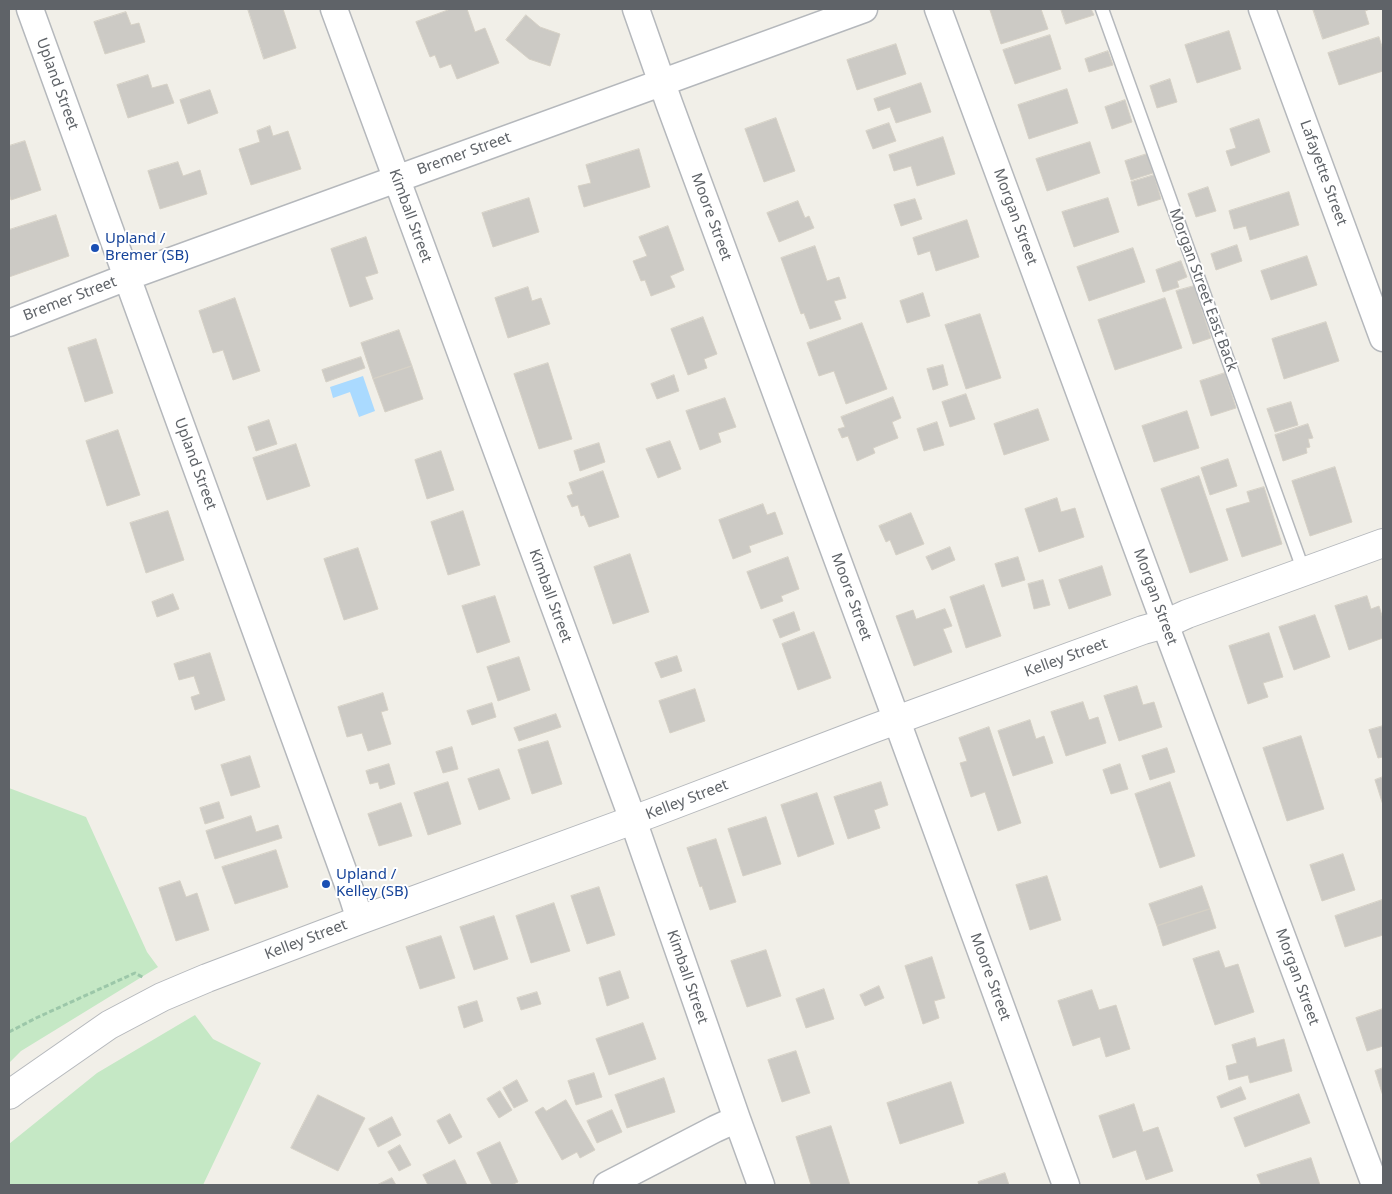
<!DOCTYPE html>
<style>
body{margin:0}
#map{position:relative;width:1392px;height:1194px;overflow:hidden;background:#f1efe8;font-family:"Noto Sans",sans-serif}
canvas{display:block}
.frame{position:absolute;inset:0;border:10px solid #5f6368;pointer-events:none}
</style>
<div id="map">
<canvas width="1392" height="1194"></canvas>
<div class="frame"></div>
</div>
<script>
const ctx = document.querySelector('canvas').getContext('2d');
ctx.lineJoin = 'round';
function paint(path, color) { ctx.fillStyle = color; ctx.fill(path, 'evenodd'); }
function trace(path, color, width, dash) { ctx.strokeStyle = color; ctx.lineWidth = width; ctx.lineCap = dash ? 'butt' : 'round'; ctx.setLineDash(dash || []); ctx.stroke(path); }
function drawText(font, color, halo, rows, align = 'center') {
  ctx.font = font + ' "Noto Sans",sans-serif'; ctx.lineWidth = 4; ctx.setLineDash([]); ctx.textBaseline = 'middle'; ctx.strokeStyle = halo; ctx.fillStyle = color; for (const [text, x, y, turn = 0] of rows) {
    ctx.save(); ctx.translate(x, y); ctx.rotate((+turn || 0) * Math.PI / 180); ctx.textAlign = isNaN(turn) ? turn : align; if (halo) ctx.strokeText(text, 0, 0); ctx.fillText(text, 0, 0); ctx.restore();
  }
}
paint(new Path2D(`
 M9 788 86 817 147 952 158 967 21 1051 9 1063Z
 M195 1015 213 1039 261 1063 203 1185H9V1144L97 1073Z`), '#c5e8c5');
paint(new Path2D(`
 M363 376 375 411 359 417 350 392 333 398 330 387Z`), '#aadaff');
const building = new Path2D(`
 M248 9H283L296 48 264 59Z
 M451 9H467L475 32 485 28 499 63 457 79 451 64 440 68 435 55 430 57 416 22Z
 M995 9H1041L1048 29 1001 44 990 10Z
 M1061 9H1091L1094 15 1066 24Z
 M1313 9H1370L1365 11 1369 24 1323 39Z
 M126 12 131 25 139 23 145 42 105 54 94 22Z
 M526 15 540 27 560 34 550 66 529 59 506 40Z
 M1229 31 1241 69 1197 83 1185 45Z
 M1050 35 1061 69 1015 84 1003 50Z
 M1379 37 1383 50V71L1339 85 1328 53Z
 M896 44 906 74 857 90 847 60Z
 M1108 51 1113 65 1089 72 1085 59Z
 M148 75 152 88 167 84 174 103 128 118 117 85Z
 M1170 79 1177 102 1157 108 1150 86Z
 M921 83 931 112 896 123 890 107 878 111 874 99Z
 M1067 89 1078 123 1029 139 1018 105Z
 M210 90 218 113 188 124 180 100Z
 M1125 100 1132 122 1112 129 1105 107Z
 M776 118 795 171 764 182 745 129Z
 M1259 119 1270 152 1231 166 1226 151 1236 148 1230 129Z
 M889 123 896 141 873 149 866 131Z
 M270 126 273 136 288 131 301 169 251 185 239 149 260 142 257 131Z
 M943 137 955 174 917 186 911 166 894 171 889 155Z
 M25 141 41 190 11 200 9 193V146Z
 M1090 142 1100 173 1047 191 1036 159Z
 M639 149 650 187 584 207 578 186 591 183 586 165Z
 M1147 154 1153 173 1131 180 1125 161Z
 M178 162 183 176 200 170 207 194 160 209 148 171Z
 M1154 175 1161 199 1138 206 1131 182Z
 M1208 187 1216 211 1196 217 1188 194Z
 M1289 192 1299 225 1250 240 1246 226 1234 229 1229 211Z
 M529 198 539 232 493 247 482 213Z
 M1108 198 1119 232 1074 247 1062 212Z
 M915 199 922 219 901 226 894 205Z
 M798 201 805 218 809 216 814 228 779 242 767 213Z
 M56 215 69 256 9 277V230Z
 M967 220 979 257 936 271 930 251 918 255 913 238Z
 M668 226 684 270 670 276 675 287 651 296 645 280 641 281 633 261 647 256 639 237Z
 M366 237 378 273 365 277 373 299 350 307 331 249Z
 M1237 245 1242 261 1216 270 1211 254Z
 M815 246 827 281 839 277 846 298 834 301 841 319 810 329 804 313 801 314 781 258Z
 M1133 248 1145 282 1089 301 1077 267Z
 M1307 256 1317 285 1271 300 1261 271Z
 M1181 261 1187 277 1177 281 1179 287 1163 292 1156 270Z
 M1194 286 1211 338 1193 344 1176 291Z
 M528 287 532 301 541 298 550 324 508 338 495 298Z
 M923 293 930 316 907 323 900 301Z
 M235 298 260 371 233 380 223 350 213 353 199 311Z
 M1165 298 1182 348 1115 370 1098 320Z
 M980 314 1001 378 966 389 945 325Z
 M703 317 717 354 704 359 707 368 688 375 671 329Z
 M1326 322 1339 361 1284 379 1272 339Z
 M862 323 887 389 846 404 834 371 819 376 807 343Z
 M399 330 412 366 373 379 361 343Z
 M96 339 113 393 85 402 68 348Z
 M361 357 365 368 326 382 322 370Z
 M548 363 572 439 539 449 514 374Z
 M943 365 948 385 933 390 927 369Z
 M412 366 423 399 385 412 373 379Z
 M1225 373 1236 408 1211 416 1200 381Z
 M674 375 679 391 657 399 651 384Z
 M966 394 975 419 950 427 942 402Z
 M893 397 901 418 892 422 898 438 873 448 875 453 857 461 848 436 842 438 838 429 845 427 841 417Z
 M725 398 736 427 718 433 721 442 700 450 686 411Z
 M1291 402 1298 425 1275 432 1267 409Z
 M1038 409 1049 440 1004 455 994 424Z
 M1187 411 1199 448 1154 462 1142 426Z
 M269 420 277 444 256 451 248 427Z
 M937 422 944 445 924 451 917 429Z
 M1308 424 1313 438 1308 439 1310 447 1306 448 1307 453 1283 461 1275 435Z
 M118 430 140 495 107 506 86 441Z
 M670 441 681 469 658 478 646 449Z
 M599 443 605 462 580 471 574 451Z
 M296 444 310 486 267 500 253 458Z
 M441 451 454 490 427 499 415 460Z
 M1228 459 1237 486 1210 495 1201 468Z
 M1335 467 1352 522 1310 536 1292 481Z
 M603 471 619 517 589 527 584 515 581 516 578 505 572 507 567 496 573 494 569 483Z
 M1199 476 1228 560 1190 573 1161 489Z
 M1264 487 1282 544 1242 557 1226 509 1250 502 1247 492Z
 M1057 498 1061 512 1075 508 1084 537 1039 552 1025 509Z
 M763 504 767 515 775 512 783 534 749 546 751 552 733 559 719 520Z
 M168 511 184 560 146 573 130 523Z
 M463 511 480 565 448 575 431 522Z
 M911 513 924 544 896 555 890 540 886 542 879 526Z
 M950 547 955 560 932 570 926 557Z
 M358 548 378 609 344 620 324 559Z
 M630 554 649 612 613 624 594 567Z
 M788 557 799 589 781 596 783 601 761 609 747 572Z
 M1018 557 1025 580 1002 587 995 564Z
 M1102 566 1111 595 1069 609 1059 580Z
 M1043 580 1050 605 1034 609 1028 584Z
 M984 585 1001 636 966 648 950 597Z
 M173 594 179 609 157 617 152 602Z
 M495 596 510 642 477 653 462 606Z
 M1367 596 1371 609 1379 606 1383 619V638L1349 650 1335 606Z
 M945 609 952 626 943 629 952 652 914 666 896 616 913 610 916 619Z
 M794 612 800 630 780 638 773 620Z
 M1315 615 1330 657 1294 670 1279 627Z
 M814 632 831 678 798 690 782 644Z
 M1269 633 1283 677 1263 683 1268 697 1248 704 1229 646Z
 M210 653 225 700 195 710 191 697 200 694 194 676 179 680 174 664Z
 M677 656 682 671 661 678 655 663Z
 M519 657 530 690 498 701 487 667Z
 M1137 686 1143 705 1154 702 1162 727 1119 741 1104 696Z
 M695 689 705 721 670 733 659 701Z
 M383 693 388 710 381 712 391 744 368 751 362 733 347 737 338 707Z
 M1083 702 1089 720 1098 717 1106 743 1066 756 1051 712Z
 M492 703 496 717 472 725 467 711Z
 M556 714 561 727 519 741 514 728Z
 M1030 720 1036 739 1044 736 1053 763 1013 776 998 731Z
 M1383 726V757L1378 758 1369 730Z
 M989 727 1021 823 998 831 985 792 971 797 960 763 967 761 959 738Z
 M1301 736 1324 809 1287 821 1263 748Z
 M548 741 562 784 532 794 518 750Z
 M452 747 458 769 443 773 436 752Z
 M1167 748 1175 772 1150 780 1142 756Z
 M250 756 260 787 231 796 221 765Z
 M389 764 395 784 380 789 378 782 370 784 366 771Z
 M1120 764 1128 789 1111 794 1103 770Z
 M499 769 510 799 479 810 468 779Z
 M1383 777V805L1375 780Z
 M448 782 461 824 428 835 414 793Z
 M881 782 888 805 874 810 880 828 848 839 834 797Z
 M1170 782 1195 856 1160 868 1135 794Z
 M817 793 834 844 798 857 781 805Z
 M219 802 224 818 205 824 200 808Z
 M401 803 412 836 379 846 368 814Z
 M251 816 256 832 278 825 282 838 215 859 206 831Z
 M766 817 781 864 743 876 728 829Z
 M716 839 736 902 710 910 702 886 700 887 687 848Z
 M276 850 288 887 235 904 222 867Z
 M1343 854 1355 890 1322 901 1310 865Z
 M1047 876 1061 920 1030 930 1016 885Z
 M180 881 186 897 197 893 209 930 176 941 159 888Z
 M1202 886 1210 909 1157 926 1149 904Z
 M599 887 615 935 587 944 571 896Z
 M1382 900 1383 935 1345 947 1335 916Z
 M554 903 570 951 531 963 516 916Z
 M1210 909 1216 928 1163 946 1157 926Z
 M494 916 508 959 474 970 460 927Z
 M441 936 455 978 420 989 406 947Z
 M766 950 781 996 747 1007 731 961Z
 M1219 951 1225 968 1238 964 1254 1012 1215 1025 1193 959Z
 M932 957 945 998 934 1001 939 1018 923 1024 905 966Z
 M620 971 629 998 607 1006 599 978Z
 M879 986 884 998 865 1006 860 995Z
 M824 989 834 1019 806 1028 796 999Z
 M1092 990 1099 1010 1116 1005 1130 1049 1106 1057 1100 1037 1073 1046 1058 1001Z
 M537 992 541 1004 521 1010 517 998Z
 M477 1001 483 1021 464 1028 458 1007Z
 M1383 1009V1046L1367 1051 1356 1018Z
 M643 1023 656 1059 609 1075 596 1039Z
 M1255 1038 1257 1047 1284 1039 1292 1071 1250 1083 1248 1075 1229 1080 1226 1066 1237 1063 1232 1045Z
 M796 1051 810 1093 782 1102 768 1060Z
 M1383 1068V1096L1375 1071Z
 M594 1073 602 1097 576 1105 568 1081Z
 M664 1078 675 1112 627 1128 615 1095Z
 M517 1080 528 1101 514 1108 503 1088Z
 M951 1082 964 1123 900 1144 887 1103Z
 M1241 1087 1246 1099 1221 1108 1217 1097Z
 M500 1091 512 1110 499 1118 487 1099Z
 M1299 1094 1310 1123 1245 1147 1234 1118Z
 M318 1095 365 1118 338 1171 291 1148Z
 M566 1100 595 1150 580 1158 577 1152 562 1160 535 1112 543 1107 546 1111Z
 M1134 1104 1143 1132 1158 1127 1173 1171 1146 1180 1136 1150 1113 1158 1099 1116Z
 M612 1110 622 1132 597 1143 587 1121Z
 M450 1114 462 1137 449 1144 437 1121Z
 M392 1117 401 1135 378 1147 369 1129Z
 M831 1126 850 1185H811L796 1137Z
 M500 1142 518 1182 511 1185H492L477 1153Z
 M400 1145 411 1165 399 1171 388 1152Z
 M1311 1158 1320 1185H1261L1257 1175Z
 M455 1160 467 1185H428L423 1175Z
 M1005 1173 1009 1185H979L978 1182Z
 M392 1178 396 1185H377Z`);
paint(building, '#cccac5');
trace(building, '#d6d1c6', 1);
const service = new Path2D(`
 M1102 9 1304 572`);
const minor = new Path2D(`
 M30 9 127 277 353 898 360 920
 M334 9 633 820 737 1119 761 1185
 M636 9 669 103 897 721 1066 1185
 M938 9 1165 624 1375 1185
 M1262 9 1383 338
 M9 323 127 277 864 9
 M607 1185 715 1129 737 1119`);
const tertiary = new Path2D(`
 M9 1095 17 1089 109 1025 162 997 207 978 360 920 652 813 872 729 1143 630 1165 624 1187 614 1383 543`);
trace(service, '#b5b8bc', 15);
trace(minor, '#b5b8bc', 29);
trace(tertiary, '#b5b8bc', 30);
trace(new Path2D(`
 M9 1032 36 1018 135 973 144 978`), '#9cc7a9', 3, [5, 2.5]);
trace(service, '#fff', 12);
trace(minor, '#fff', 26);
trace(tertiary, '#fff', 28);
for (const [x, y, r, color] of [
 [95,248,5,"#1a4fb4"],
 [326,884,5,"#1a4fb4"]
]) { const dot = new Path2D(); dot.arc(x, y, r, 0, 2 * Math.PI); ctx.fillStyle = color; ctx.fill(dot); trace(dot, '#fff', 2); }
drawText('15px', '#5f6368', '#fff', [
 ["Upland Street",57,84,70],
 ["Bremer Street",464,154,-20],
 ["Lafayette Street",1323,173,70],
 ["Kimball Street",410,216,70],
 ["Moore Street",711,217,70],
 ["Morgan Street",1015,217,70],
 ["Morgan Street East Back",1203,290,70],
 ["Bremer Street",70,299,-21],
 ["Upland Street",195,464,70],
 ["Kimball Street",550,596,70],
 ["Moore Street",851,597,70],
 ["Morgan Street",1155,597,70],
 ["Kelley Street",1066,658,-20],
 ["Kelley Street",687,800,-21],
 ["Kelley Street",306,940,-21],
 ["Kimball Street",687,977,71],
 ["Moore Street",990,977,70],
 ["Morgan Street",1297,977,70]
]);
drawText('15px', '#164399', '#fff', [
 ["Upland /",105,239],
 ["Bremer (SB)",105,256],
 ["Upland /",336,875],
 ["Kelley (SB)",336,892]
], 'left');
</script>
